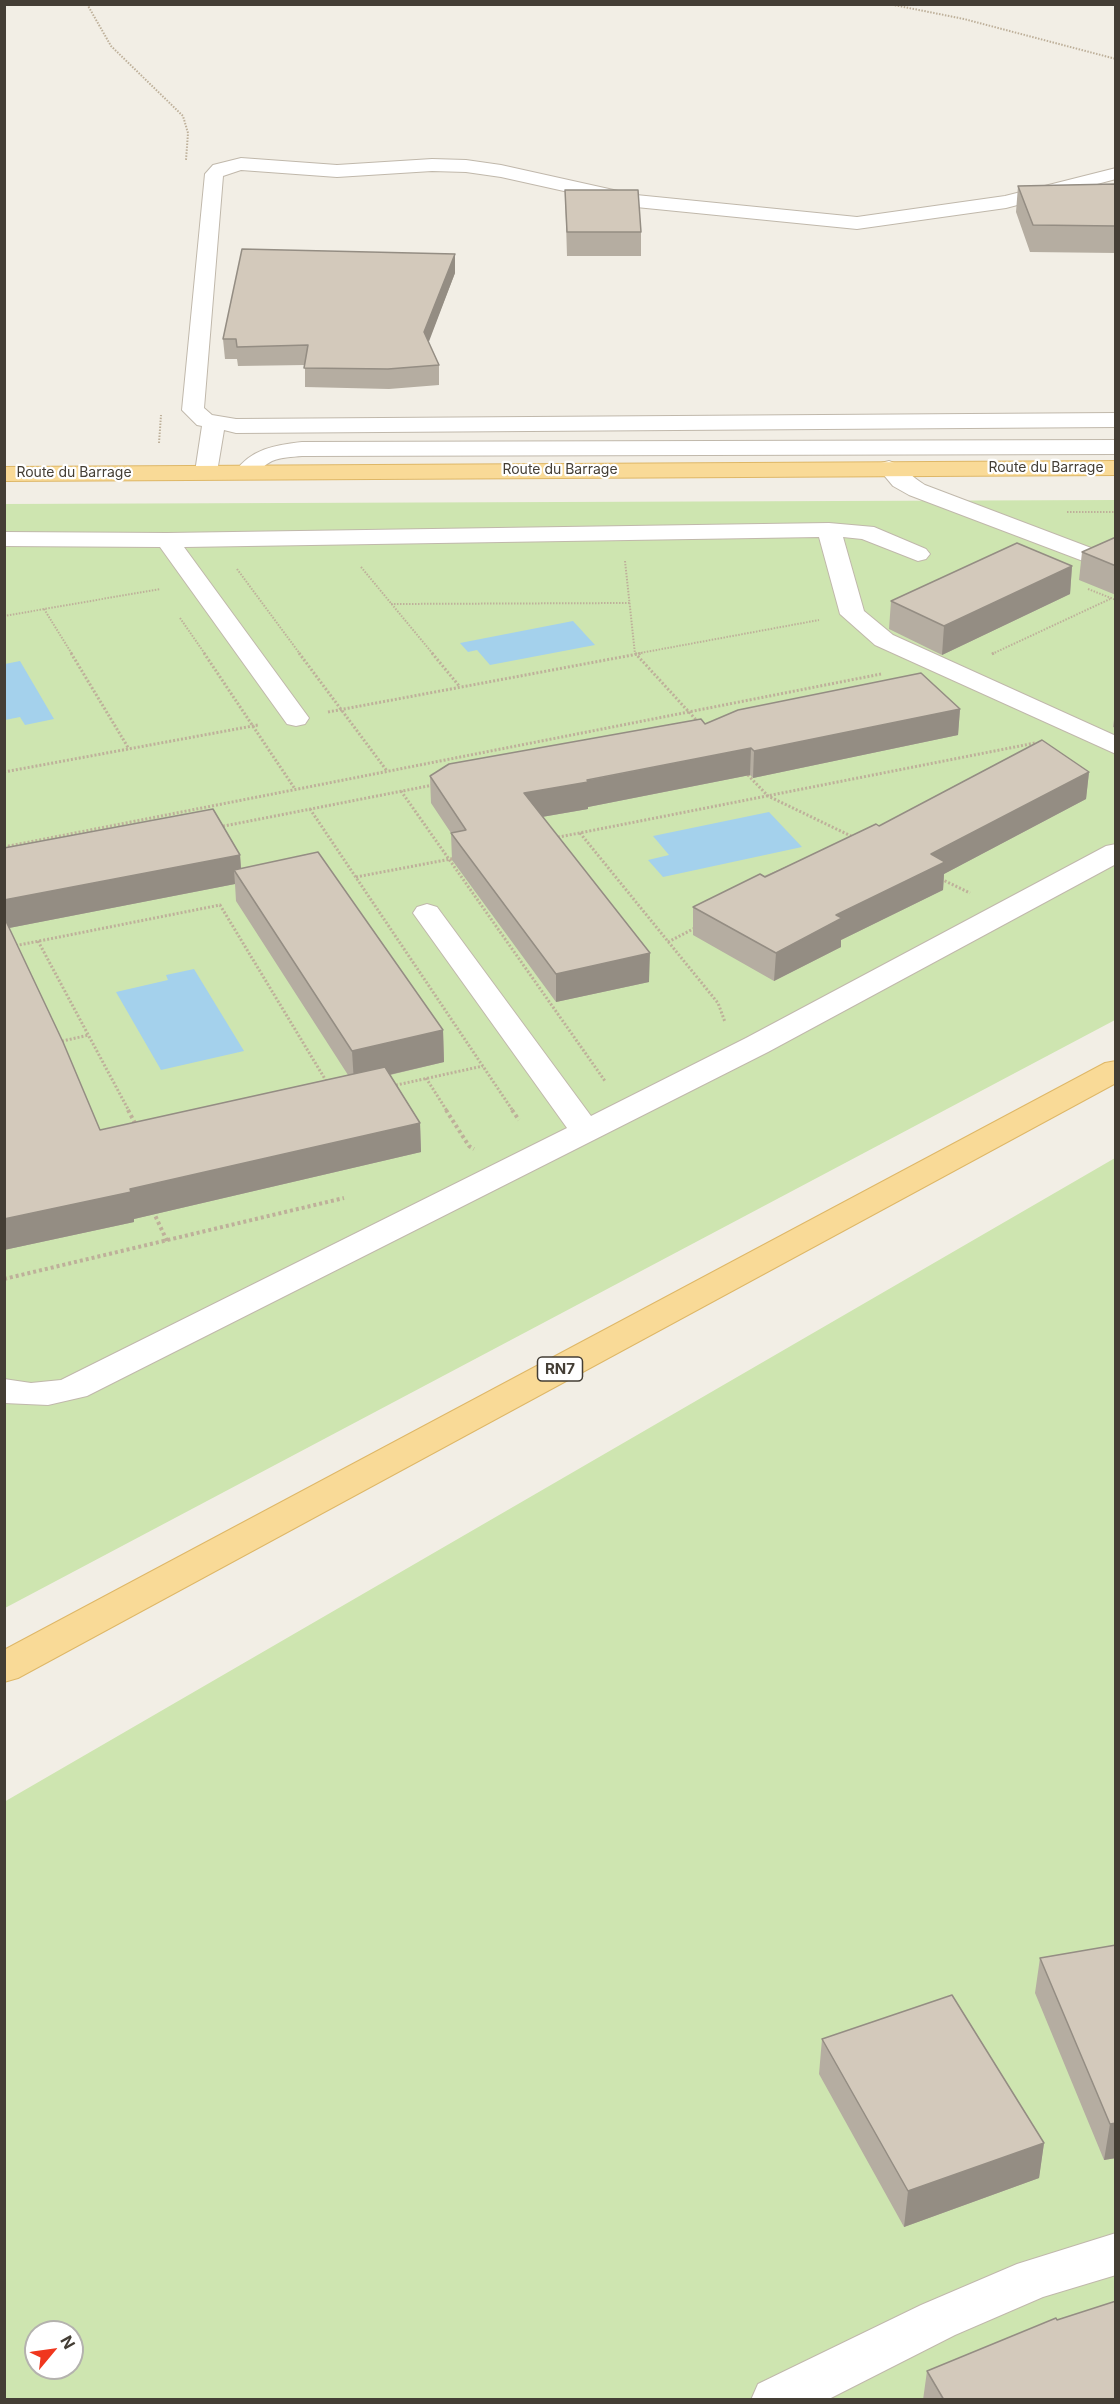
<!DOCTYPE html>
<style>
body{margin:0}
#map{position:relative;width:1120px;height:2404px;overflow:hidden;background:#f2eee5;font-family:Inter,sans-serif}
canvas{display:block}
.frame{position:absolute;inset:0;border:6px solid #443e35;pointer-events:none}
.north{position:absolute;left:24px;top:2320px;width:60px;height:60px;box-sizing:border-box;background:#fff;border:2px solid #b4b2ae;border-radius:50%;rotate:61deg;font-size:16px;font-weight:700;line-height:24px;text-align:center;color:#443e35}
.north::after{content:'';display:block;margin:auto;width:21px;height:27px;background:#f0371e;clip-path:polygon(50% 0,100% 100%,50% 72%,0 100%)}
</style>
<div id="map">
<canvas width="1120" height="2404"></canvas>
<div class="frame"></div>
<div class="north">N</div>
</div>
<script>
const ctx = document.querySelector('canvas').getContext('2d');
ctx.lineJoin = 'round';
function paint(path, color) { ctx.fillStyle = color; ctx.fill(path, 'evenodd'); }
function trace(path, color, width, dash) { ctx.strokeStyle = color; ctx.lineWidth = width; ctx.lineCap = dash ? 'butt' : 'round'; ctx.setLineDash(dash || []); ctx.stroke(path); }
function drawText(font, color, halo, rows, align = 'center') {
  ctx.font = font + ' Inter,sans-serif'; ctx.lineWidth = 4.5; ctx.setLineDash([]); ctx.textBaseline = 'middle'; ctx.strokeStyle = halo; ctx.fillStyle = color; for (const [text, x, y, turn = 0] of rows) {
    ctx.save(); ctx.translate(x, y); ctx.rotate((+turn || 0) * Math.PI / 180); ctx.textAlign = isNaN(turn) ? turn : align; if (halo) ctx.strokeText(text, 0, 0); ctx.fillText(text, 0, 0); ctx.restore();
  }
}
paint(new Path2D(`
 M1115 500V1020L5 1608 4 504Z
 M1115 1158V2399H5L4 1802ZM36 2332H72V2368H36Z`), '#cee5b0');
paint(new Path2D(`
 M573 621 595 645 490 665 477 650 468 652 460 643Z
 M20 661 54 719 25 725 20 717 5 720V664Z
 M769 812 802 847 663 877 648 860 669 855 653 836Z
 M194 969 244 1051 161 1070 116 992 168 980 166 975Z`), '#a4d1ec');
const minor = new Path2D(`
 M241 158 337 165 432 159 466 160 501 165 636 195 857 217 1005 196 1116 168V179L1006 208 857 229 636 207 501 177 466 172 432 171 337 177 241 170 223 176 204 408 212 415 236 419 1116 413V427L236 433 224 430 217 472 214 477 206 479 198 477 195 472 202 426 197 425 182 410 205 174 213 165Z
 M1116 440V454L302 456C292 457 281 457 272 461 258 468 255 481 238 477L235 472C251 449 275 445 302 442Z
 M889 461C900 464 913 478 925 485L1107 554 1111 559 1107 564 1099 566 1091 564 909 495 893 486 878 468 881 463Z
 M829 523 874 527 926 549 930 554 926 559 918 561 862 539 843 537 864 611 893 635 1116 736V754L875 645 840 614 819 537 184 547 309 718 305 724 296 726 287 724 160 547 4 546V532L167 533Z
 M1116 844V864L768 1052 87 1396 48 1405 4 1403V1379L31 1383 61 1380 567 1128 413 913 417 907 427 904 437 907 591 1116 746 1038 1106 846Z
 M1116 2233V2275L1043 2297 955 2335 827 2400H751L758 2384 921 2305 1017 2264Z`);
const major = new Path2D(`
 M1116 461V475L4 481V467Z
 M1116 1061V1083L18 1678 4 1682V1650L1105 1063Z`);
trace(minor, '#c0b8ab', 2);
trace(major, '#deb767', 2);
trace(new Path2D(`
 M87 4 111 46 183 116 188 133 186 160
 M889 4 964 19 1116 59
 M159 443 161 415
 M1067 512H1116
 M625 561 635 654
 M361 567 433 654
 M237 569 300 654
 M1088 589 1116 600
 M391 604 630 603
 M44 609 72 654
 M4 616 160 589
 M180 618 205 654
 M635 654 819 620
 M992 654 1110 599`), '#beb09a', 2, [1.5, 1.5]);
trace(new Path2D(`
 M71 653 129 749
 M204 653 295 789
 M299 653 387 771
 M432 653 460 687
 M635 653 699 723
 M992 654 994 653
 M328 712 643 653
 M4 772 258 725
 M745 772 768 796 853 837
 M401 791 605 1081
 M310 809 513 1111
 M219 827 433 785
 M580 833 718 1003 725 1022
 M554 838 1035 743
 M4 847 881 674
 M356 877 456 858
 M941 879 970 893
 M38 941 129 1111
 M668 942 695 928
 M4 948 220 905 328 1084
 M58 1042 89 1035
 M426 1078 447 1111
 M392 1086 483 1066`), '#beb09a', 3, [2, 2]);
trace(new Path2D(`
 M128 1110 136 1125
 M446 1110 469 1146 474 1149
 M512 1110 519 1120
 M153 1211 167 1241
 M4 1279 344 1198`), '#beb09a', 4, [3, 3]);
paint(minor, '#fff');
paint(major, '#f9da97');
paint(new Path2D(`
 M1116 184V253L1030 252 1016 212 1018 186Z
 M565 190 641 232V256H567Z
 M455 254V273L428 342 439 365V385L389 389 305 387V365L238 366 237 359H225L223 339Z
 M1116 537V595L1079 580 1082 552Z
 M1072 566 1070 594 942 655 889 629 891 601Z
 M1116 704V728L1113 727Z
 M960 709 958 735 753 778 750 775 588 807V809L542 817 649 982 556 1002 452 860 451 833 431 803 430 776 705 724Z
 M1089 772 1086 799 944 874 943 890 841 940V947L774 981 693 935V907L879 826Z
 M4 848 240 855 241 868 443 1030 444 1062 390 1075 420 1123 421 1152 134 1219V1222L4 1250ZM235 884 236 901 348 1075 100 1130 9 928Z
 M1116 1945V2158L1104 2160 1035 1993 1040 1958Z
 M822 2039 1044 2143 1039 2178 904 2227 819 2074Z
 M927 2371 1116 2400H923Z`), '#b5ada1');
paint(new Path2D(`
 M455 254V273L425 352 424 332Z
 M1072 566 1070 594 942 655 944 626Z
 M960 709 958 735 753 778 754 751Z
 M751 748 750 775 588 807V809L524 820V793Z
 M1089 772 1086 799 944 874 943 890 841 940V947L774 981 776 953 931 854Z
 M240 855 242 883 234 870 235 884 4 929V900Z
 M650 953 649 982 556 1002V974Z
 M443 1030 444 1062 354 1083 352 1051Z
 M420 1123 421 1152 134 1219V1222L4 1250V1219L130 1189Z
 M1116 2123V2158L1104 2160 1110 2124Z
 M1044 2143 1039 2178 904 2227 908 2191Z`), '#948d83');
const building = new Path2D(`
 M1116 184V226L1033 225 1018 186Z
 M565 190H638L641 232H567Z
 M242 249 455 254 424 332 439 365 388 369 304 368 308 345 237 347 236 339H223Z
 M1116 537V566L1082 552Z
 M1017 543 1072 566 944 626 891 601Z
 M921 673 960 709 754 751 751 748 587 780 588 782 524 793 650 953 556 974 451 833 466 830 430 776 449 764 701 719 705 724 738 710Z
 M1042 740 1089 772 931 854 945 862 836 915 842 918 776 953 693 907 760 874 765 877 876 824 879 826Z
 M213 809 240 855 4 900V848Z
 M318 852 443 1030 352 1051 234 870Z
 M4 917 63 1042 100 1130 385 1067 420 1123 130 1189 131 1192 4 1219Z
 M1116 1945V2123L1110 2124 1040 1958Z
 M952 1995 1044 2143 908 2191 822 2039Z
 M1116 2301V2400H944L927 2371 1056 2318 1057 2320Z`);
paint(building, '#d3c9bb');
trace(building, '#948d83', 1.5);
drawText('14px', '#443e35', '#fff', [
 ["Route du Barrage",1046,468],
 ["Route du Barrage",560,470],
 ["Route du Barrage",74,473]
]);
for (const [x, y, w] of [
 [560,1369,45]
]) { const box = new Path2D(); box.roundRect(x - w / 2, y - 12, w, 24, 4.5); ctx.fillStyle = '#fff'; ctx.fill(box); trace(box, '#443e35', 1.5); }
drawText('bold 15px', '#443e35', null, [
 ["RN7",560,1369]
]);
</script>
